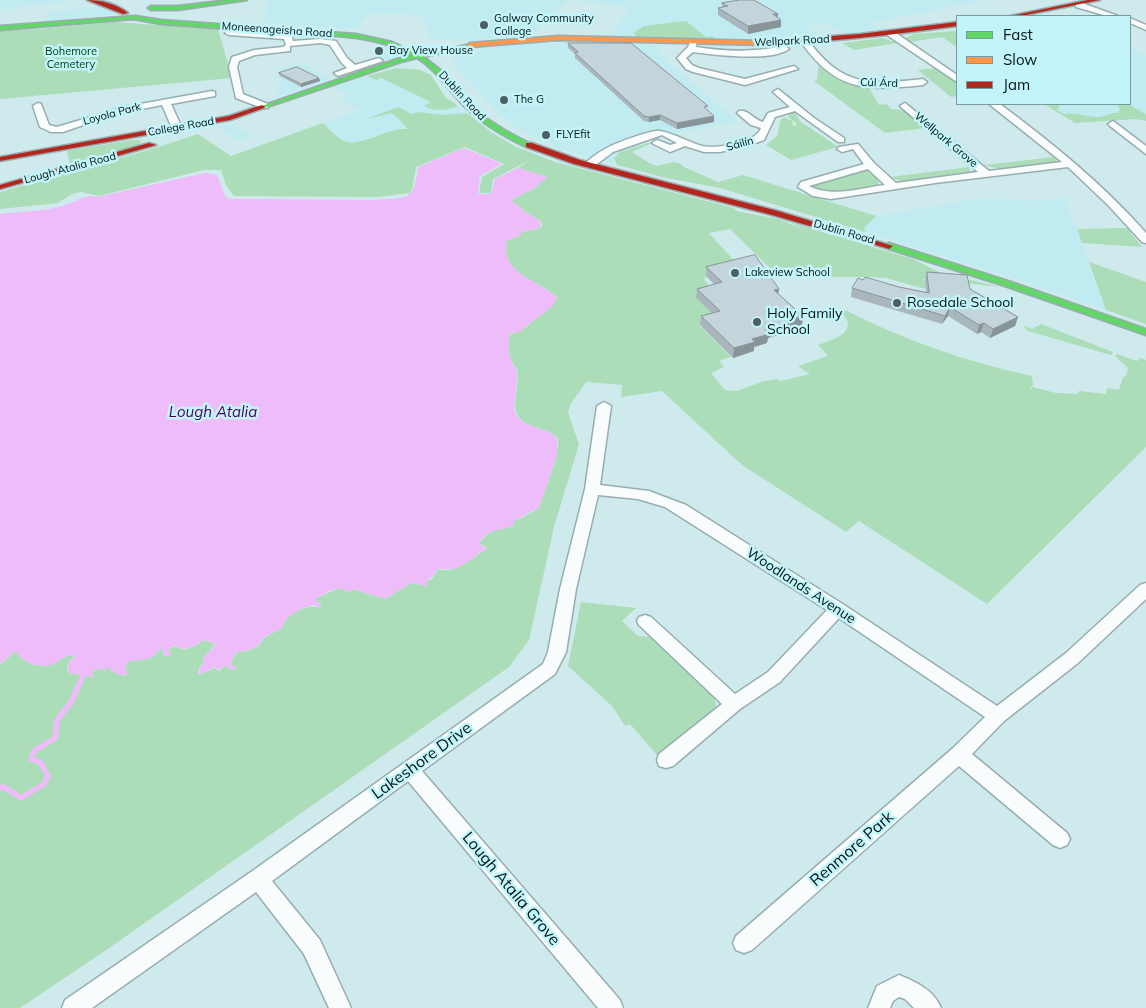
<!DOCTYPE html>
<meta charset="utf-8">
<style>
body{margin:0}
#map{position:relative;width:1146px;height:1008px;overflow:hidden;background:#cfeaec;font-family:Mulish,sans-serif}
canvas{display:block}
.legend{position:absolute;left:956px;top:15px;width:175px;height:90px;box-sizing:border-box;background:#c2f4f9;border:1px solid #769b9f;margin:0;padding:6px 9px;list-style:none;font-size:15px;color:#031517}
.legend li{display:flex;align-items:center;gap:10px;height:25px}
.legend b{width:25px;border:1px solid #769b9f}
</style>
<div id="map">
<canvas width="1146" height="1008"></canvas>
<ul class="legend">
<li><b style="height:6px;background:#63d668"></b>Fast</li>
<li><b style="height:6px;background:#ff974d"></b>Slow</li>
<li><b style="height:6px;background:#b3261e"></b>Jam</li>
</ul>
</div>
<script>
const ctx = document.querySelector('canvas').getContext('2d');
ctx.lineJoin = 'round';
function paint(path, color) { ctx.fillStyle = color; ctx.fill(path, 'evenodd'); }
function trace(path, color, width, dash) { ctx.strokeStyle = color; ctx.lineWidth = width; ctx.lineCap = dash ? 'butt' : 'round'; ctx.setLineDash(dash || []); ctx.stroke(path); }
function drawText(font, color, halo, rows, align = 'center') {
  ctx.font = font + ' Mulish,sans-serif'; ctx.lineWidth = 5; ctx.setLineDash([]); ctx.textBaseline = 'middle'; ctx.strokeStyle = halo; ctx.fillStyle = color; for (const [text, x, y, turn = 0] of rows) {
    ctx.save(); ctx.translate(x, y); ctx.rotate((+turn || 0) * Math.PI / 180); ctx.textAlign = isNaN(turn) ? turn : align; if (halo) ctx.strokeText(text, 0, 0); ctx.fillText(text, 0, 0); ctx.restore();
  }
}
paint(new Path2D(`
 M0 0H71L72 1 0 10Z
 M267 0H988L870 23 885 31 847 35 825 23 806 28 823 37 753 41 608 36 632 7 568 0 532 35H505L469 41 430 39 422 15 370 13 355 29 264 23Z
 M101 6 108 8 114 14 46 21 49 12Z
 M585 42 657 45V50L672 66 738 121 681 132 655 140 615 155 614 162 617 165 555 148 515 127 500 115 475 89 457 68 454 62V58L459 55 489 48 519 44Z
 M388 45 403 52 402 55 388 60 368 51Z
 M1130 48 1146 56V121L1136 119 1075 123 1044 104H1130Z
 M307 64 310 67 331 79 278 97 279 77 276 68Z
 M396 68 415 69 431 75 446 98 467 113H463L409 129 400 128 352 143 343 140 323 123 360 110 340 100 350 96 332 87Z
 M229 123 231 124 253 136 239 141 217 127Z
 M981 198 1030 201 1065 198 1106 310 1010 277 865 232 864 228 874 217Z`), '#c0ecf1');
paint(new Path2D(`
 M686 21 706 37 712 36 719 40 639 38 633 33 644 26Z
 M114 22 218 29 232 78 0 99V30L38 29Z
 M955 31 957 32V47L942 37 910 42 906 38 913 34Z
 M883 38 897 43 854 50 842 43Z
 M819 62C834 81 846 82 868 86L879 105 887 104 891 109 903 110 926 128 885 133 814 81 817 80Z
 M396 68 420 70 431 75 446 98 456 104 457 107C447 110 434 112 424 106L431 102 381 78 377 80 367 76Z
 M935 68 957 83V96L951 97 918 70Z
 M1044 104H1057L1060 108 1056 109 1064 114C1075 112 1087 117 1099 117 1106 116 1112 112 1118 113L1120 109 1117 104H1128L1146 114V121L1136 119 1075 123Z
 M398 107 412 114 418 112 443 115 467 113 491 132 514 146 555 162 734 208 736 211 779 219 811 233 789 222 913 259 943 274 1002 287 924 279 922 280 925 281V289L886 278 872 277H824L797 269 776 274 730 229 709 233 740 267 707 274 704 280 716 292 720 319 700 326 731 357 719 361 724 367 711 373 725 390 737 391 761 382 776 379 781 381 810 374 798 366 828 356 818 345C835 339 862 331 839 310H845C904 340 967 362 1032 376L1033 385 1030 388 1031 390 1032 387 1056 393 1077 394 1079 391 1106 394 1107 388 1119 390 1123 377 1126 376 1128 368 1115 356 1117 354 1137 361 1141 358 1146 360V447L987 604 859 521 846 532 742 465 662 391 621 397 622 385 586 382 570 405 568 413 579 444 554 527 529 640 509 667 112 946 20 1008H0V665L16 651C22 663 42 670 54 663 61 660 64 656 72 655L74 658 70 660 67 667 69 673 93 677 92 672 96 669 105 670 107 667 111 668 110 671 125 676 127 674 125 666 130 661C144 659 151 662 160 649L164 650 163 656H171L168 650 175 646C186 654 194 646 204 640L215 644 202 660 205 662 199 668 198 674H201L215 668 219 671 225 666 233 670 236 667 230 664 237 652C248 651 260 649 264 638L282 628C286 614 307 603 320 608L321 605 315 599 339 588 349 592 352 589 385 599 411 583 427 586V581L432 579 437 570H452L477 556 480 552H483L487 547 480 544V542C493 526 498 532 514 525V520L520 519 539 508C545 484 559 463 558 438 547 427 527 429 518 416 511 406 520 382 517 370 516 367 512 364 511 360 508 352 508 342 510 334 512 333 515 333 518 332 523 331 555 303 557 298 544 283 510 276 506 253 505 249 506 245 506 241L519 236 522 232 540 228 542 225 540 220C530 217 521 208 512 201L514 198 533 189 547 177 518 168 530 160 493 179 491 193H479L482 177 504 164 465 147 416 167 412 190 410 193 379 197 234 196 226 185 221 170H204L99 196 81 192 72 194 58 203 0 209V192L152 149 198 134 231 156 323 123C329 129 336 137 344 141 360 148 389 127 408 129L398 118 391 113 364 120Z
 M788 113H795L800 121 838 147 791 160 766 145 777 136C780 129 777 122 784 117L792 121 793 126 798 125 787 116 790 115Z
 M661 139 632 152 651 164 658 166 673 162 679 163 684 167 718 182 743 175 876 216 864 228 865 232 720 188 666 178 617 165 614 158 620 152Z
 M132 140H140L141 142 138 145 70 164 67 151Z
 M1054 157 1057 161 1052 164 1000 169 984 165Z
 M969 167V170L971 171 967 173 903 182 890 177Z
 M860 170 870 171 879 179 878 184 876 186 831 194H823L809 186Z
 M1127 228 1142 247 1082 243 1077 229Z
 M1089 262 1146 282V324L1106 310Z
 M1041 324 1113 352 1111 355 1028 331 1024 327 1026 326 1032 329Z
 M581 602 636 608 622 621 638 636 653 637 715 697 716 710 702 723 658 756 630 724 625 726 613 707 568 666Z`), '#abddb9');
paint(new Path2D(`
 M464 148 502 164 480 176 478 194H491L495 179 518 168 547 177 533 189 514 198 512 201C521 208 530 217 540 220V228L522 232 519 236 506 241C506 245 505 250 506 253 510 276 543 283 557 298 550 313 531 320 520 332L510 333C508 342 508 352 511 360 512 364 515 367 516 370 520 382 510 406 517 416 527 429 547 427 557 438V455L539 508C530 511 523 518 514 520V525C500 532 491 527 480 541V545L487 547 483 552H479C476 558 459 568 453 569 448 570 442 568 436 570L434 575 427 581V586L411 583 385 599 352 589 349 592 339 588 329 591 315 599 321 606 320 608 314 605C301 608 286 615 282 628L264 637C259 649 248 651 236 652L230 664 236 667 233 670 225 666 219 670 215 667 201 674 198 673 200 671 199 668 205 662 202 660 216 644 204 640C194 645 186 654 175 645L168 650 171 656H163L164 650 160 649C151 661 145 660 130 661L125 666 127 674 125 676 110 671 111 668 108 667 105 670 96 669 92 672 93 677 69 673 68 667 70 660 75 658 72 655C63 656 59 662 51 665 38 668 22 663 16 651L0 664V214C23 211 50 212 71 203 82 199 86 194 97 197L205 173 217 175 225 196 229 199 373 200C405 197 414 204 418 168L421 166Z`), '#eebdf9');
trace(new Path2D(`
 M0 788 4 787 21 798 44 784 48 776 40 762 31 759 34 751 55 738 57 720 71 702 83 676`), '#eebdf9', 5.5);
const street = new Path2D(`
 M1076 3H1082L1118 16H1107L1076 7Z
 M1130 18 1146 25V30L1130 23Z
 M284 30H290L293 41 320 39 336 41 347 58 355 65 379 58 383 61 338 76 334 73 347 68 341 62 330 45 320 43 290 46V51L255 55 239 61 237 67 243 94 268 104V108H262L236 98 229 67 232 57 254 50 283 47 286 45 284 39 229 35 225 33 226 31 283 34Z
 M887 31H893L957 75V82L887 35Z
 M691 40H697L696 47C727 52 755 52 785 46L789 49C771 62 715 55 693 52L686 58 692 65 699 68 745 79 794 66 798 69 745 85 693 72 686 69 677 58 688 47Z
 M802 40H808C842 87 869 85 923 79L927 82 923 85C867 91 836 92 801 42Z
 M778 89 814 118 844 138V142H838L795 111 775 117 764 140 747 146 720 152H704L685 146 670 152 652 143 657 140 670 145 677 143 662 135 613 152 593 167 589 168 584 165C589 159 598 153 605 149 613 144 653 129 660 131 673 133 688 142 702 146 717 149 756 143 761 128L751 125 737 113 739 111C748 109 754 120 763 122L768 113 790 107 773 92Z
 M212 91 215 92V96L171 104 182 128 177 131 172 128 162 105 112 115 63 132H51L40 127 33 106 38 103 41 104 49 125 57 127 124 107Z
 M905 103 989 171 1062 162 989 104H1000C1052 143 1103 184 1146 233V243L1142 242 1108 205 1068 167 935 183 831 199 813 196 798 187 801 182 864 164 853 149 842 152 837 149 839 147 858 144 874 163 896 183 978 172 902 108 900 106ZM868 169 885 185C860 188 833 198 809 186Z
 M1113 121 1146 146V154L1110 126 1108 124Z
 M604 402 611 406 600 485 649 491 686 505 844 605 997 706 1066 653 1140 585 1146 583V599L1078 663 1004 721 972 754 1067 833 1070 839 1067 845 1060 848 1053 845 959 766 752 950 744 953 736 950 733 943 736 936 952 749 985 717 839 618 780 682 740 709 673 766 666 768 659 766 657 760 659 754 722 704 639 625 637 621 639 617 645 615 651 617 735 694 768 672 827 610 665 507 638 499 598 495 576 589 566 652 555 674 422 771 620 1000 623 1008H598L408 781 272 881 320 940 351 1008H329L304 954 256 892 92 1008H62L65 1000 251 872 543 664 548 652 560 589 585 489 597 406Z
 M899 975C916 982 934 990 941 1008H914L905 999 899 997 893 1001 890 1008H868L877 986Z`);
const fast = new Path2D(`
 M230 0H247L178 10H151L148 8 151 6H178Z
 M135 16 161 20 356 34 392 42 419 54 472 44V46L424 57 443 72 468 103 483 116 506 131 533 145 526 147C503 136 482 124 464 106 448 90 437 70 417 58L401 62 264 108 259 107 397 59 412 55C373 34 328 36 284 33 243 30 202 27 161 24L133 19 0 30V26Z
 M889 243 1011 282 1146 329V335L1005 286 886 248 885 246Z`);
const slow = new Path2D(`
 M558 36 764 41 767 43 764 45 558 40 470 47 467 45 470 43Z`);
const jam = new Path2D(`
 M87 0C101 0 117 4 128 13L123 14Z
 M1088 0H1100L1021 16H1010Z
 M957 22V26C893 35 829 42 764 45L761 43 764 41 860 34Z
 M262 105 265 107 264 108 230 120 0 161V157L229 116Z
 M149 143 156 145 0 189V185Z
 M526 143H532L580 160 778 211 893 246 889 249 886 248 772 215 574 164 526 147Z`);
trace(street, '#98adaf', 3);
trace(fast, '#98adaf', 3);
trace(slow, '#98adaf', 3);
trace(jam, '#98adaf', 3);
paint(street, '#f8fcfc');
paint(fast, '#63d668');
paint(slow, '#ff974d');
paint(jam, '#b3261e');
paint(new Path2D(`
 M722 3 778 14 777 17 781 27 748 34 718 15V8L722 7Z
 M568 43 714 116V122L677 129 660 120 649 122 644 121 575 58V54L568 48Z
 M279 73 320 81 301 87 280 76Z
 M706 267 778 294 803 316 802 325 788 329V332L768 338 767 343 754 347V351L733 358 700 325 701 316 712 313 696 298 697 289 714 284 706 276Z
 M927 272 970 289 1018 317 1015 326 990 338 981 332 977 334 948 316 942 324 851 297 852 288 899 287 926 292 925 280Z`), '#a9b6bc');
paint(new Path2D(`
 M773 14H778L777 21 781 20V27L748 34V26Z
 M319 78 320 81 301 87V84Z
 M660 115V120L649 122V117Z
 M714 116V122L677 129V123Z
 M779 289 778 298 774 290Z
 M950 307 948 316 942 324 945 316Z
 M803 316 802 325 788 329V332L768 338 767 343 754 347V351L733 358 734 348 752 339 765 330 787 321Z
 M1018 317 1015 326 990 338 993 329Z
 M984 323 981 332 977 334 979 325Z`), '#899499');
const building = new Path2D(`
 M740 0H754L778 14H773L781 20 748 26 718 8 728 6 722 3Z
 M568 43H631L708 106 704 107 714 116 677 123 660 115 649 117 644 116 575 53 578 52Z
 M297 67 319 78 301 84 279 73Z
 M755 255 779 289 774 290 803 316 787 321 789 323 765 330 769 334 752 339 755 342 734 348 701 316 720 311 697 289 722 282 706 267Z
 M927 272 967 275 970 289 1018 317 993 329 984 323 979 325 950 307 945 316 852 288 858 278 863 280 865 277 899 287 929 293Z`);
paint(building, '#c4d4db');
trace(building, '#899499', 1);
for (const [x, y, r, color] of [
 [484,25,5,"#4a6062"],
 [379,51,5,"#4a6062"],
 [504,100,5,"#4a6062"],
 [546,135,5,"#4a6062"],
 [735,273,5,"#4a6062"],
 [897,303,5,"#4a6062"],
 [757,322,5,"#4a6062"]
]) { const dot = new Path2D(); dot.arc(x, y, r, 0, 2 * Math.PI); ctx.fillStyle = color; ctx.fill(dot); trace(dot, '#c2f4f9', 2); }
drawText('11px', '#031517', '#c2f4f9', [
 ["Galway Community",494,19],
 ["College",494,32],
 ["Bay View House",389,51],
 ["The G",514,100],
 ["FLYEfit",556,135],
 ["Lakeview School",745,273]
], 'left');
drawText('11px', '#031517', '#c2f4f9', [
 ["Moneenageisha Road",277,30,4],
 ["Wellpark Road",792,41,-3],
 ["Cúl Árd",879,83,2],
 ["Dublin Road",462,96,47],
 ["Loyola Park",112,114,-15],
 ["College Road",181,127,-10],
 ["Wellpark Grove",946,140,40],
 ["Sáilín",740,144,-16],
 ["Lough Atalia Road",70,168,-15],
 ["Dublin Road",844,232,16]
]);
drawText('11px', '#03440e', '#c2f4f9', [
 ["Bohemore",71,52],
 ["Cemetery",71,65]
]);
drawText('14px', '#031517', '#c2f4f9', [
 ["Rosedale School",907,303],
 ["Holy Family",767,314],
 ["School",767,330]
], 'left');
drawText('14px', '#031517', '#c2f4f9', [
 ["Woodlands Avenue",801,586,33]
]);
drawText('italic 15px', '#4d0152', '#c2f4f9', [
 ["Lough Atalia",213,412]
]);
drawText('16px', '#031517', '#c2f4f9', [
 ["Lakeshore Drive",422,761,-36],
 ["Renmore Park",852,849,-41],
 ["Lough Atalia Grove",511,889,50]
]);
</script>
